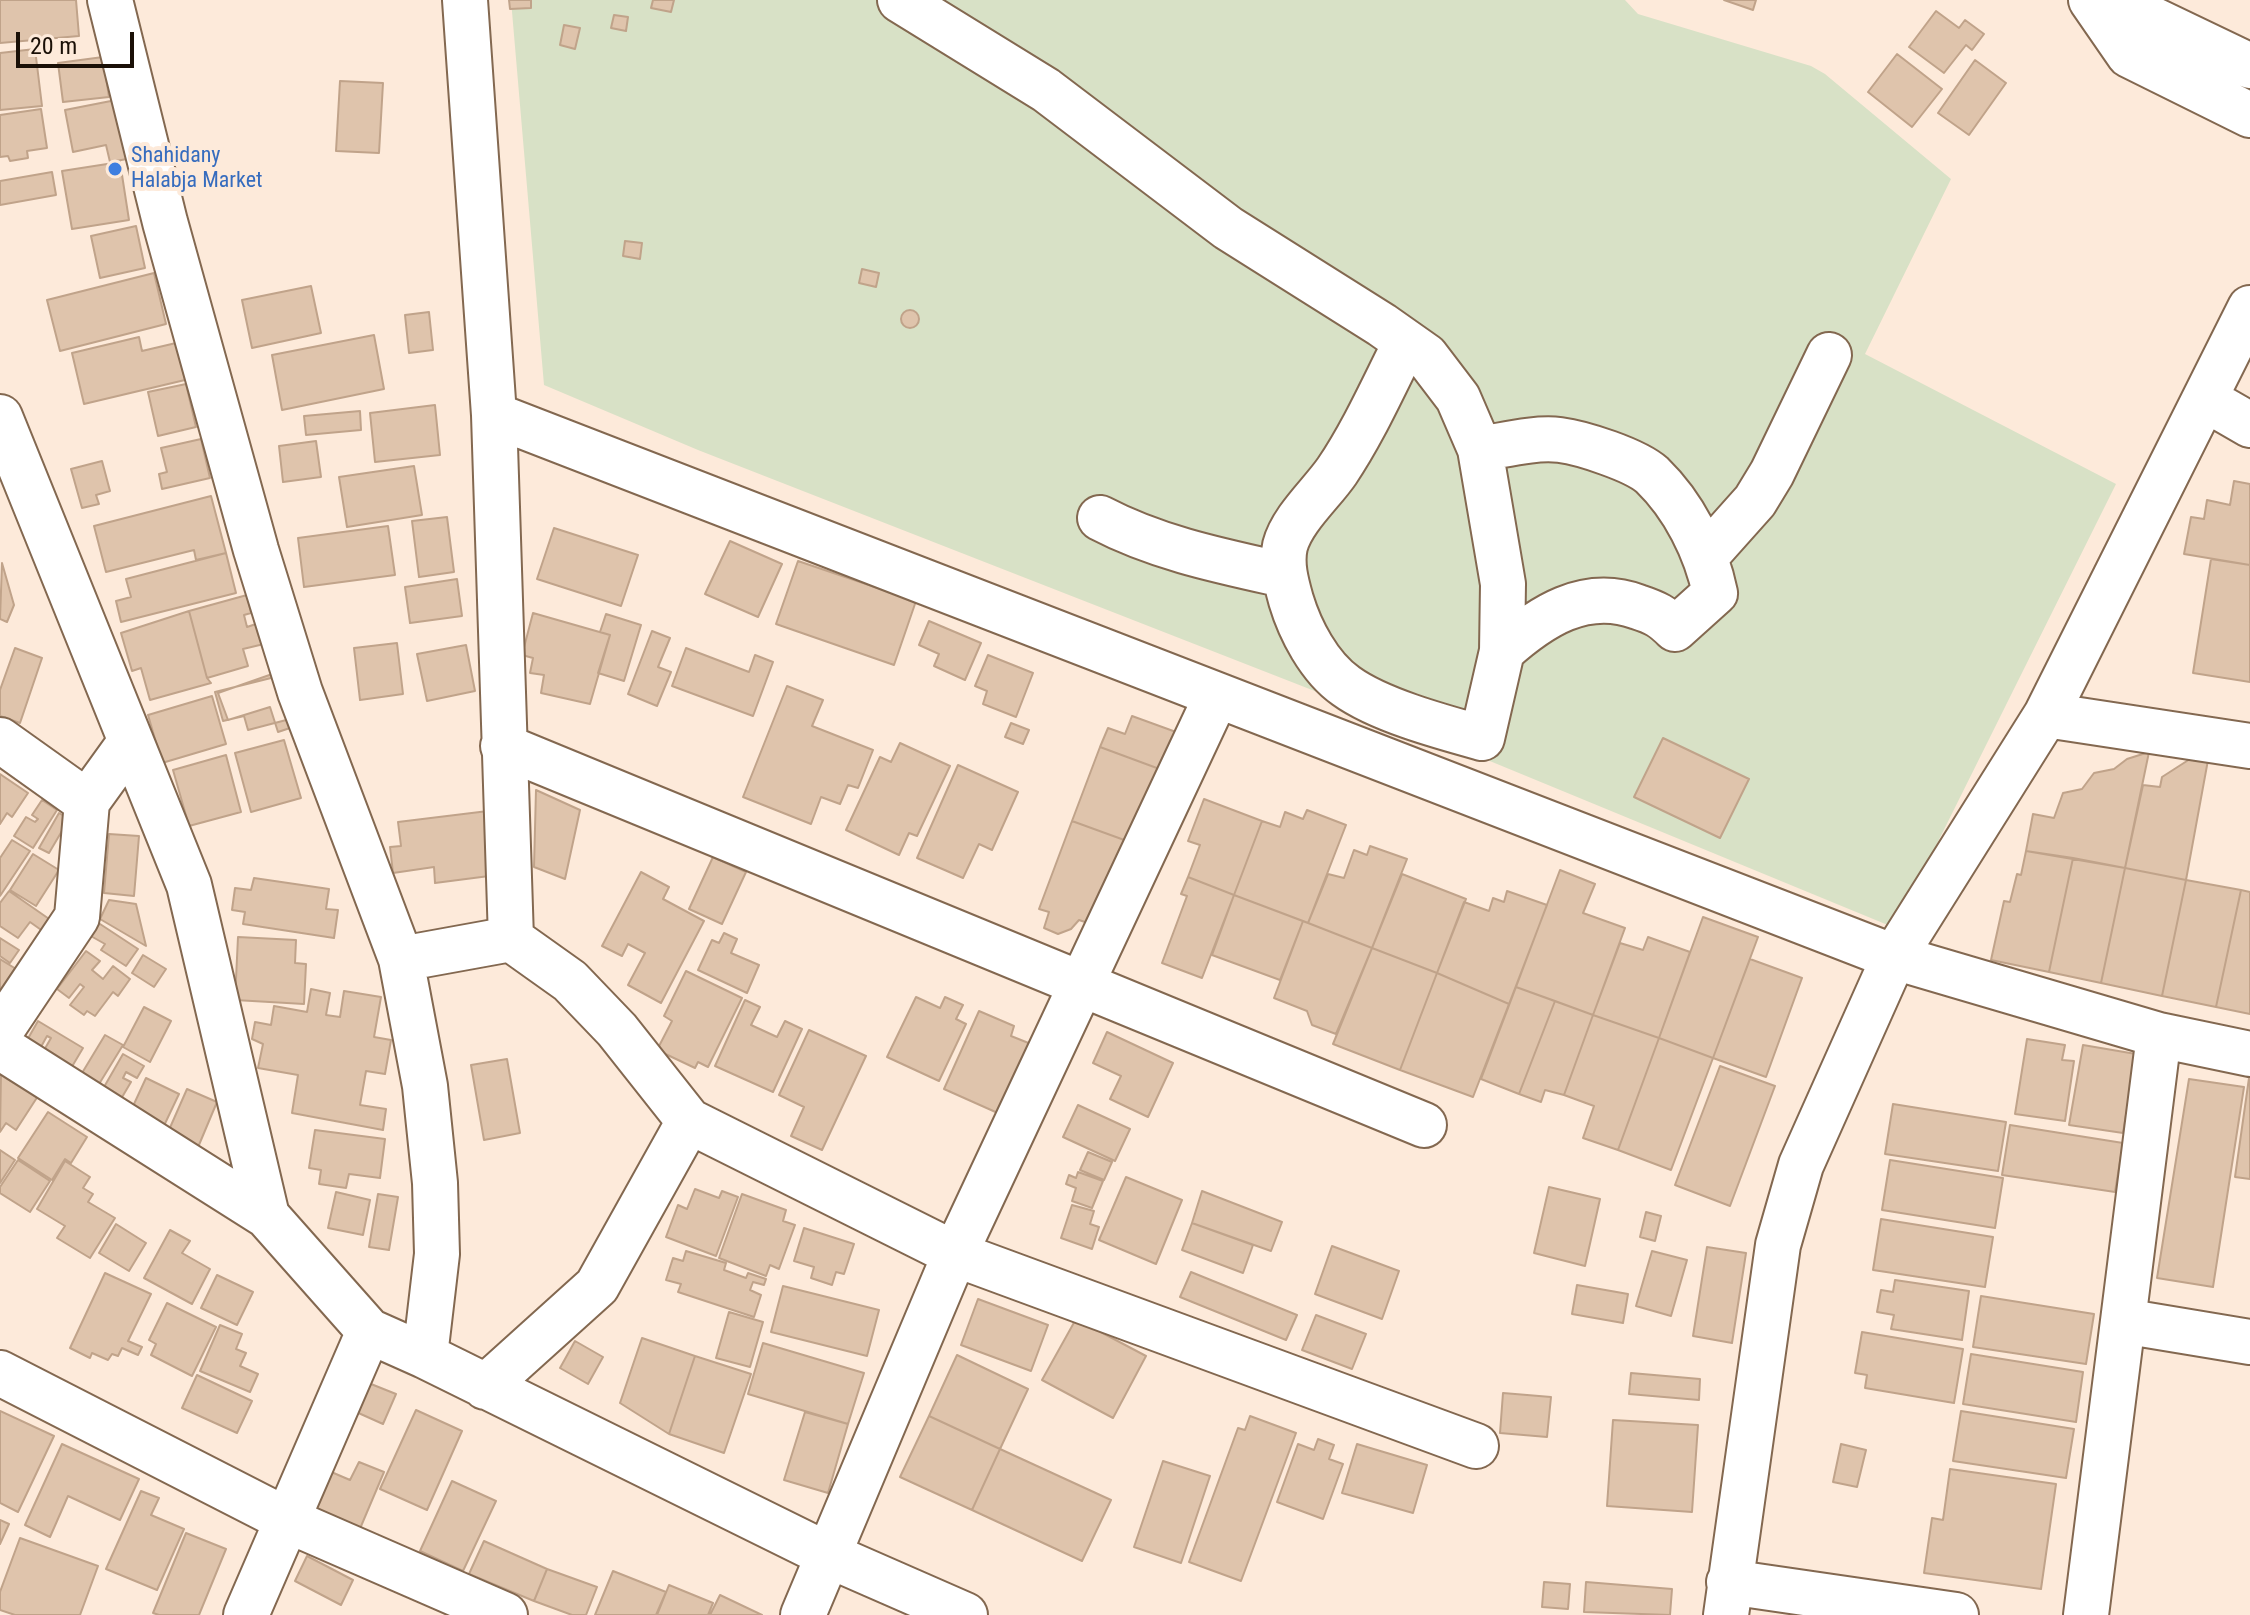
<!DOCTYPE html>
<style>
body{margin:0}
#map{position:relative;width:2250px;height:1615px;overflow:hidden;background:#fdeada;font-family:"Roboto Condensed",sans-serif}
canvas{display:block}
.scale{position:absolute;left:16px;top:32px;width:118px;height:36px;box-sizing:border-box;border:4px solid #1a1007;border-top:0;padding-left:10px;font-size:24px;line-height:28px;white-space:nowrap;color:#1a1007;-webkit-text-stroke:6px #fdeada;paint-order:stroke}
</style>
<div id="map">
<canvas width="2250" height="1615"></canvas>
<div class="scale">20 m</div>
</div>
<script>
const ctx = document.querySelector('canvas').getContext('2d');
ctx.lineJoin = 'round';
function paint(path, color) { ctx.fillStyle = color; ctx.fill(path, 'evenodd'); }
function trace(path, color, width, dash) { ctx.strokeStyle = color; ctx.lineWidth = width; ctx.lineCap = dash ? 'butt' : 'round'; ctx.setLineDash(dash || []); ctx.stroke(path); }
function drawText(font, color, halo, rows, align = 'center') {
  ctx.font = font + ' "Roboto Condensed",sans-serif'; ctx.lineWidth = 8; ctx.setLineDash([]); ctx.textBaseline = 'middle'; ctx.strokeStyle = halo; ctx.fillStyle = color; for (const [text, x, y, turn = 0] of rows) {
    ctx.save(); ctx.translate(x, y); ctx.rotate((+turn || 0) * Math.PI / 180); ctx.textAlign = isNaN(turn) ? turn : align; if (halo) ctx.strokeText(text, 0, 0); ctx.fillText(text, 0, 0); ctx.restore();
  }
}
paint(new Path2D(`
 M511 0H1625L1638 14 1811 66 1825 74 1951 179 1865 354 2116 484 1895 928 1417 731 698 450 544 385Z`), '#d8e1c6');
const building = new Path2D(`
 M0 0H76L79 36 0 43Z
 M509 0H531V8L510 9Z
 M653 0H674L671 12 651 8Z
 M1724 0H1756L1753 10Z
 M1936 11 1959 28 1965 20 1984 34 1972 50 1966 45 1944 73 1909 47Z
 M614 15 628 17 626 31 611 28Z
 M564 25 580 28 575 49 560 45Z
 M35 49 42 106 0 110V53Z
 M1897 54 1942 89 1912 127 1868 92Z
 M103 57 109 97 63 102 58 63Z
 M1975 60 2006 83 1969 135 1938 113Z
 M340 81 383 83 379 153 336 151Z
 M116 100 127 159 110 162 106 145 73 152 65 110Z
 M41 109 47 148 27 151 28 158 10 161 8 156 0 157V115Z
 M120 162 129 220 72 229 62 171Z
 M52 172 56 195 0 205V181Z
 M136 226 145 268 100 278 91 236Z
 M625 241 642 243 640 259 623 256Z
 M862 269 879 273 876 287 859 283Z
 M154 273 166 324 60 351 47 300Z
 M311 286 321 333 252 348 242 300Z
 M901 319a9 9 0 1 1 18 0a9 9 0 1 1-18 0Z
 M429 312 433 350 409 353 405 315Z
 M374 335 384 389 282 410 272 355Z
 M139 337 142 351 176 343 185 380 84 404 72 353Z
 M186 384 196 427 158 436 148 392Z
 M435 405 440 455 375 462 370 413Z
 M360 411 361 430 306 435 304 416Z
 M201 439 210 478 162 489 159 474 167 472 161 448Z
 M316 441 321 477 283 482 279 446Z
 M102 461 110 491 96 495 99 504 82 508 71 469Z
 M414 466 422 515 347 527 339 477Z
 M2234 481 2250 484V565L2184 554 2191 517 2204 519 2207 500 2230 505Z
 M211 496 226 553 196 560 194 550 106 572 94 526Z
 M447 517 454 572 419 577 412 521Z
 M388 526 395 575 304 587 298 538Z
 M554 528 638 555 621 606 537 579Z
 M730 541 782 564 758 617 705 594Z
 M226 553 236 593 121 622 116 601 131 597 126 579Z
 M2211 559 2250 565V682L2193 673Z
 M798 561 916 601 894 665 776 624Z
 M2 563 14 605 7 622 0 619Z
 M457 579 462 616 410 623 405 587Z
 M247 595 251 613 244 615 247 627 259 623 264 644 243 649 248 666 207 678 189 611Z
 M189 611 207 678 211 683 150 700 141 668 132 671 121 633Z
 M533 613 610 635 590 704 541 693 544 675 530 673 533 658 522 655Z
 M606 614 641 625 624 681 598 673 610 635 600 632Z
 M929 621 981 643 965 680 934 666 939 654 919 645Z
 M652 631 670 638 658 667 671 672 657 706 628 694Z
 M397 643 403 694 360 700 354 648Z
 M466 645 475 691 427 701 417 654Z
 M15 648 42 658 20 723 0 716V690Z
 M686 648 749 672 755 655 773 662 753 716 672 686Z
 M988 655 1033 673 1016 717 983 704 987 691 975 686Z
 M278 672 296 726 278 732 270 707 228 720 218 693Z
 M279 676 290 719 248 730 244 716 223 721 215 692Z
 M787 686 823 700 812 726 873 750 858 788 848 785 840 804 821 797 811 824 743 797Z
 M212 696 226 744 162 763 148 715Z
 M1132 716 1187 736 1173 774 1100 747 1108 728 1125 734Z
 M1011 723 1029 730 1023 744 1005 737Z
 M1663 738 1749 779 1720 838 1634 797Z
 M284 740 301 798 251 812 235 753Z
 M900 743 950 766 917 836 909 833 899 855 846 830 880 757 891 762Z
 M1100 747 1173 774 1138 845 1072 821Z
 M2149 752 2125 868 2026 851 2033 814 2054 818 2063 793 2082 789 2094 773 2114 769 2127 759Z
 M226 755 241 812 189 826 173 770Z
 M2190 759 2208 760 2186 880 2125 868 2143 785 2160 787 2162 777Z
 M958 765 1018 792 992 850 979 844 963 878 917 858Z
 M0 774 28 793 12 817 7 813 0 824Z
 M536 790 580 810 565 879 534 867Z
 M1204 799 1262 821 1234 895 1188 877 1200 845 1188 841Z
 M42 800 57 810 33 848 14 836 26 817 35 822 38 819 32 815Z
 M1307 810 1346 825 1308 923 1234 895 1262 821 1280 827 1285 812 1303 819Z
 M488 811 497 875 435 883 434 867 393 873 390 847 401 846 398 822Z
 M59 813 69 819 49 853 39 848Z
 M1072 821 1138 845 1103 928 1079 920 1071 929 1058 934 1044 928 1049 912 1039 909Z
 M109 834 139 836 134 896 104 893Z
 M12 840 30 851 0 896V858Z
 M1370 846 1407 859 1372 948 1308 923 1328 874 1344 878 1354 850 1367 855Z
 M2026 851 2073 858 2049 972 1991 960 2004 901 2010 902 2017 874 2021 875Z
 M33 854 59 870 36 906 10 890Z
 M713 857 746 872 722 924 689 909Z
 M2073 858 2125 868 2101 983 2049 972Z
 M2125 868 2186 880 2162 996 2101 983Z
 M1560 870 1595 884 1583 913 1625 928 1593 1015 1516 987Z
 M641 872 669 887 663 899 704 921 661 1003 628 985 645 953 628 944 622 956 602 946Z
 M1402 874 1466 899 1437 973 1372 948Z
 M1188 877 1234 895 1202 978 1162 963 1187 896 1181 894Z
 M254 878 329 889 326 909 338 910 334 938 243 924 245 912 232 910 235 888 251 890Z
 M2186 880 2241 890 2216 1007 2162 996Z
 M2241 890 2250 892V1014L2216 1007Z
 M9 891 52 921 44 932 30 922 18 938 0 926V903Z
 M1507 891 1547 905 1509 1004 1437 973 1464 902 1489 911 1493 898 1504 902Z
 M1234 895 1303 921 1280 980 1212 955Z
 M109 900 136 904 146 946 100 919Z
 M1703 917 1758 937 1713 1058 1659 1038Z
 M1303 921 1372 948 1336 1034 1312 1025 1307 1011 1274 998Z
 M97 922 138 949 126 966 101 950 105 944 89 935Z
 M724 933 737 939 731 953 759 965 747 993 698 970 712 940 719 943Z
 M238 937 296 940 295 963 306 964 304 1004 235 1000Z
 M1648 937 1690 952 1659 1038 1593 1015 1620 943 1643 950Z
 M0 938 19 950 10 963 0 956Z
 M1372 948 1437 973 1400 1070 1333 1044Z
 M86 951 100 961 92 970 103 979 113 966 130 979 118 996 113 992 95 1016 87 1011 84 1015 70 1005 84 987 80 984 69 998 57 989Z
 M143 955 166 969 154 987 132 973Z
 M0 959 21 972 0 1007Z
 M1750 959 1802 978 1766 1077 1713 1058Z
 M686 971 742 998 708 1067 698 1062 695 1068 657 1050 672 1021 664 1016Z
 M1437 973 1509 1004 1473 1097 1400 1070Z
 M1516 987 1555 1001 1519 1094 1481 1079Z
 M311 989 330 993 326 1015 340 1017 344 991 381 997 374 1037 391 1040 385 1074 366 1071 360 1105 386 1109 383 1130 292 1113 298 1075 258 1068 263 1044 252 1039 255 1022 271 1025 274 1006 307 1012Z
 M916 997 940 1008 945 997 963 1005 956 1019 966 1024 939 1081 887 1057Z
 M745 1000 760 1007 751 1025 777 1037 785 1021 802 1029 773 1092 715 1066Z
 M1555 1001 1593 1015 1564 1095 1545 1090 1541 1102 1519 1094Z
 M144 1007 171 1021 150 1062 123 1047Z
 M979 1011 1014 1026 1011 1036 1031 1044 1000 1114 944 1089Z
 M1593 1015 1659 1038 1618 1150 1583 1138 1594 1106 1564 1095Z
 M38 1021 83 1048 67 1075 39 1059 51 1038 47 1036 36 1056 22 1049Z
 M809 1030 866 1056 822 1150 791 1136 804 1107 779 1095Z
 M1107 1032 1173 1063 1148 1117 1110 1099 1121 1076 1093 1063Z
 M105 1035 123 1045 96 1089 79 1078Z
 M1659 1038 1713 1058 1671 1170 1618 1150Z
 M2027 1039 2065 1045 2062 1060 2074 1061 2065 1121 2015 1114Z
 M2083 1045 2136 1054 2123 1133 2069 1125Z
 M123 1054 144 1066 137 1078 126 1072 123 1078 131 1082 118 1104 100 1094Z
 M507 1059 520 1133 484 1140 471 1065Z
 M1720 1066 1775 1086 1730 1206 1675 1185Z
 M2250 1071V1179L2235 1177Z
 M1 1073 38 1096 16 1130 6 1123 0 1132Z
 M146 1078 179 1094 161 1132 128 1117Z
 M2189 1079 2244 1087 2213 1287 2157 1278Z
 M187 1089 217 1102 196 1152 165 1139Z
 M1893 1104 2006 1122 1998 1171 1885 1154Z
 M1078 1105 1130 1129 1115 1161 1063 1137Z
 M48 1112 87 1137 71 1163 65 1159 52 1180 18 1158Z
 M2010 1125 2123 1143 2115 1192 2002 1175Z
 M315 1130 385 1139 380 1178 349 1174 346 1188 319 1184 321 1170 309 1168Z
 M0 1150 15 1160 0 1183Z
 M1088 1152 1112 1162 1104 1180 1080 1170Z
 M18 1160 50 1181 30 1212 0 1193V1187Z
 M1890 1160 2003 1178 1995 1228 1882 1210Z
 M65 1161 90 1177 83 1188 93 1194 88 1202 115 1218 90 1258 57 1238 65 1226 37 1209Z
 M1078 1172 1103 1181 1092 1208 1072 1201 1076 1188 1066 1184 1069 1175 1076 1178Z
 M1126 1177 1182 1200 1156 1264 1099 1240Z
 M1549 1187 1600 1199 1585 1266 1534 1253Z
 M695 1189 719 1198 722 1191 738 1197 716 1256 666 1237 678 1205 687 1209Z
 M1202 1191 1282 1222 1271 1251 1192 1223Z
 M336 1192 370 1200 363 1235 328 1228Z
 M378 1194 398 1197 389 1250 369 1247Z
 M742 1194 786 1210 783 1221 795 1225 779 1269 770 1265 766 1276 719 1258Z
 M1072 1205 1094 1211 1090 1224 1099 1227 1092 1249 1061 1238Z
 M1646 1212 1661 1216 1655 1241 1640 1237Z
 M1881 1219 1993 1237 1985 1287 1873 1270Z
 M1192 1223 1253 1245 1243 1273 1182 1250Z
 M116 1224 146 1243 129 1271 99 1253Z
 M804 1228 854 1244 844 1274 836 1272 832 1285 811 1278 814 1267 794 1261Z
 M170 1230 190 1241 182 1253 210 1269 192 1304 144 1278Z
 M1332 1246 1399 1271 1382 1319 1315 1294Z
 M1707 1247 1746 1253 1732 1343 1693 1336Z
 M686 1251 726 1263 724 1270 746 1278 748 1273 766 1279 764 1285 753 1282 750 1290 761 1295 754 1317 678 1292 681 1284 666 1280 673 1258 683 1261Z
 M1652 1251 1687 1260 1671 1316 1636 1306Z
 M1191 1272 1297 1315 1286 1340 1180 1297Z
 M105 1273 151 1294 128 1341 142 1347 138 1355 122 1348 118 1356 112 1354 108 1360 92 1353 90 1358 70 1348Z
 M217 1275 253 1292 237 1325 201 1308Z
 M1895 1280 1969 1291 1962 1340 1891 1329 1894 1315 1877 1312 1881 1290 1893 1292Z
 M1577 1285 1628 1294 1623 1323 1572 1314Z
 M783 1286 879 1310 867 1356 771 1332Z
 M1981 1296 2094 1314 2086 1364 1973 1347Z
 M978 1299 1048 1325 1031 1371 961 1345Z
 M167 1303 216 1327 192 1376 151 1355 156 1344 149 1340Z
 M729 1312 763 1322 750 1367 716 1358Z
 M1316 1315 1366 1334 1352 1369 1302 1350Z
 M1076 1319 1146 1356 1113 1418 1042 1380Z
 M220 1325 242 1334 236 1349 246 1353 240 1366 258 1374 250 1392 200 1371Z
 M1862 1332 1963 1349 1954 1403 1865 1388 1867 1375 1855 1373Z
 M642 1338 695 1356 669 1434 620 1403Z
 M575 1341 603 1357 588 1384 560 1368Z
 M763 1343 864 1373 848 1424 748 1394Z
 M1971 1354 2083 1372 2076 1422 1963 1404Z
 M957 1355 1028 1389 1000 1449 929 1416Z
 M695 1356 751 1374 724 1453 669 1434Z
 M1631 1373 1700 1379 1699 1400 1629 1394Z
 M197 1375 252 1401 237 1433 182 1408Z
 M366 1382 396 1394 383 1424 354 1411Z
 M1503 1393 1551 1397 1547 1437 1500 1433Z
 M416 1410 462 1431 427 1510 380 1489Z
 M0 1411 54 1436 18 1512 0 1503Z
 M1961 1411 2074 1429 2066 1478 1953 1461Z
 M805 1412 848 1424 828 1493 784 1480Z
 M929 1416 1000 1449 972 1510 900 1477Z
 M1250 1416 1296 1433 1241 1581 1189 1562 1238 1428 1245 1430Z
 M1613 1420 1698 1425 1692 1512 1607 1506Z
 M1318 1439 1334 1445 1329 1459 1343 1464 1323 1519 1277 1502 1298 1444 1314 1450Z
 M62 1444 139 1479 120 1520 68 1496 50 1537 25 1525Z
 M1357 1444 1427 1465 1413 1513 1342 1493Z
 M1841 1444 1866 1450 1857 1487 1833 1482Z
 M1000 1449 1111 1500 1082 1561 972 1510Z
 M1163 1461 1210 1476 1181 1563 1134 1547Z
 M359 1462 384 1472 359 1531 305 1508 322 1468 350 1480Z
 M1950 1469 2056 1484 2041 1589 1924 1573 1932 1518 1943 1520Z
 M452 1481 496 1501 463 1571 420 1551Z
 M141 1491 159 1498 151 1515 184 1529 157 1590 106 1569Z
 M0 1520 9 1524 0 1544Z
 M186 1533 226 1549 199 1615H159L153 1613Z
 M20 1538 98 1566 80 1615H15L0 1610V1592Z
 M484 1541 547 1569 534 1601 469 1574Z
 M307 1556 353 1580 341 1605 295 1581Z
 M547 1569 597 1587 586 1615H572L534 1601Z
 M613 1571 666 1592 656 1615H595Z
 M1544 1582 1570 1584 1568 1609 1542 1607Z
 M1586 1582 1672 1589 1670 1615 1584 1612Z
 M669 1585 713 1603 708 1615H657Z
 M720 1595 762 1615H710Z`);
paint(building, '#dfc4ac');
trace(building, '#c0a38a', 2);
const minor = new Path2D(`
 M110 0 165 222 256 550 300 692 401 959 425 1086 435 1183 437 1254 425 1356
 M465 0 494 415 511 939
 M900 0 1046 90 1228 228 1382 325 1426 356 1458 398 1480 449 1503 584 1502 651 1482 738C1442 727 1379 710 1346 686 1319 667 1300 630 1291 600 1286 582 1281 564 1285 546 1292 519 1322 493 1337 471 1364 431 1384 385 1406 342
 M2091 0 2129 55 2250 115
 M2121 0 2148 17 2250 66
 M2205 399 2250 425
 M494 415 1894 957 2159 1035 2250 1054
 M0 417 189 885 267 1216
 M1480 449C1505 445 1535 437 1560 440 1583 443 1635 460 1652 475 1684 506 1706 550 1715 593L1675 629C1662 616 1656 613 1638 607 1585 587 1540 617 1502 651
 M1100 518C1157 548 1221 561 1284 575
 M1705 557 1755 501 1772 473 1829 355
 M2046 715 2250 746
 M0 740 87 802
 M503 746 1424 1125
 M401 959 511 939 570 981 617 1030 689 1121 597 1286 485 1387
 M0 1032 77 917 87 802 131 741
 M0 1047 267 1216 369 1331 425 1356 828 1555 965 1615
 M689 1121 955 1254 1476 1446
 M2123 1321 2250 1342
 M0 1373 287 1520 505 1615
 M1729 1582 1956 1615
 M246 1615 369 1331
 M803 1615 955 1254 1217 695
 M1726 1615 1778 1245 1801 1165 1894 957 2046 715 2250 308
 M2086 1615 2159 1035`);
trace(minor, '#836850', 48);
trace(minor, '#fff', 44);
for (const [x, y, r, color] of [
 [115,169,8,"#3f7fe0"]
]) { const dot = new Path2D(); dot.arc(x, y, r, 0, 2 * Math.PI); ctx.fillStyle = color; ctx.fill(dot); trace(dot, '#fdeada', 3); }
drawText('22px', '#366cbe', '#fdeada', [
 ["Shahidany",131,156],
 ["Halabja Market",131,181]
], 'left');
</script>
